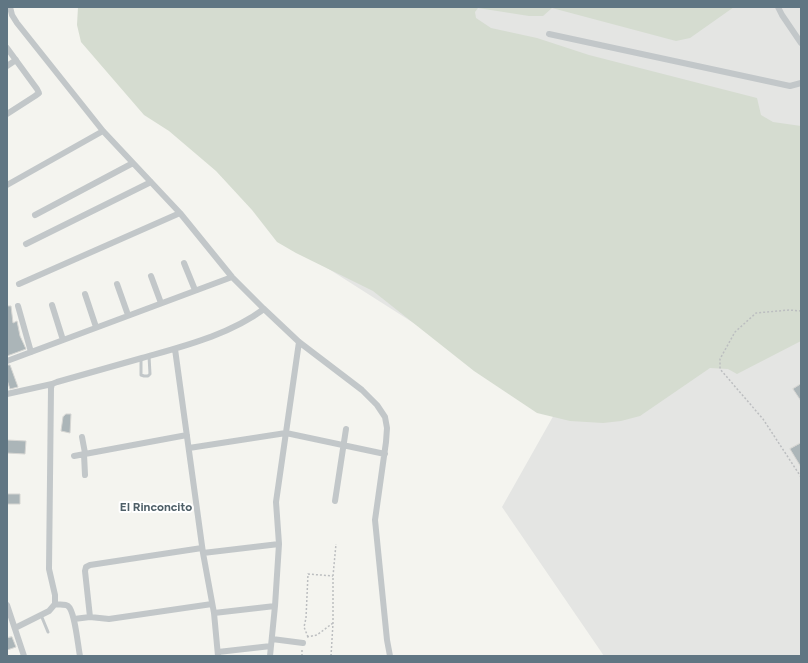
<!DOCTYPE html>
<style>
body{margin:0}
#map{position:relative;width:808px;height:663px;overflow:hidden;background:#f4f4ef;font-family:Figtree,sans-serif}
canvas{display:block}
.frame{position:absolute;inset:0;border:8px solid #607683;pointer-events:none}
</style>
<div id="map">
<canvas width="808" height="663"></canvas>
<div class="frame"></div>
</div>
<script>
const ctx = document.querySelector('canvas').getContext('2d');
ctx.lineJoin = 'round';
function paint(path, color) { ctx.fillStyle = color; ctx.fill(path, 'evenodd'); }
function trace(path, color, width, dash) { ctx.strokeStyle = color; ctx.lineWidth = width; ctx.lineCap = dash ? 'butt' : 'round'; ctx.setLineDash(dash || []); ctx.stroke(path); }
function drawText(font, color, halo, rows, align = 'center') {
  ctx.font = font + ' Figtree,sans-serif'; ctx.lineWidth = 4; ctx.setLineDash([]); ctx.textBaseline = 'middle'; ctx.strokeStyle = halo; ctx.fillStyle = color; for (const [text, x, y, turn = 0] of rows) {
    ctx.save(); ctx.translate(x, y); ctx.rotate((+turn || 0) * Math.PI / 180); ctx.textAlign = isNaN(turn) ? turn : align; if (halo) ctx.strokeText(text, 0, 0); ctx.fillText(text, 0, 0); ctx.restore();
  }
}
paint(new Path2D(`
 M191 7H801V656H604L502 507 555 413 269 231Z`), '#e4e5e3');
paint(new Path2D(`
 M78 7H734L690 38 676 41 552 8 543 16H529L478 8 475 12 476 18 491 28 537 38 589 55 757 98 761 115 773 122 801 126V341L737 374 728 369 710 368 640 416 621 421 603 423 570 421 537 413 474 371 373 291 296 253 277 242 252 210 216 171 169 131 144 115 81 42 77 25Z`), '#d5dcd0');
const building = new Path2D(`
 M7 306H11L13 323 17 321 20 336 26 349 7 356Z
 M7 365H10L18 387 10 389 7 380Z
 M801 384V401L793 389Z
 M66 414H71L70 433 61 431 63 417Z
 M7 440 26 441 25 454 7 453Z
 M801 443V467L790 449Z
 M7 494H20V504H7Z
 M12 637 16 647 7 650V638Z`);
paint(building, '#abb5b8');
trace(building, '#d5d5d2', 1);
trace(new Path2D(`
 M801 311 789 310 756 313 735 332 720 359V369L763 419 801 477
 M307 637 317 635 333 623
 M308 637 304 627 306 618 308 574 333 576
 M302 656V649
 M331 656 333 623V576L336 544`), '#bcbec0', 1.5, [2, 2]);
trace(new Path2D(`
 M141 358V375L144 376H148L150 374 149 356
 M41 615 48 632`), '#c2c7c9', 3);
trace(new Path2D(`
 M10 7 12 15 17 23 103 131 180 213 232 277 264 309 299 342 362 390 377 405 385 417 387 428 386 442 375 520 387 640 390 656
 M778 7 782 15 801 43
 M549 34 790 86 801 83
 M7 48 37 89 39 93 35 96 7 114
 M7 66 16 60
 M7 185 103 131
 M35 215 133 163
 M26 244 151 182
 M184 263 195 290
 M151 276 161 303
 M19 284 180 213
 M117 284 128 315
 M85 294 96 327
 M52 305 63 340
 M18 306 31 352
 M175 349 203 553 214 613 218 656
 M7 361 232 277
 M7 394 52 384 57 382C85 374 114 366 142 358 184 346 229 335 264 309
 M82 437 85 453
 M189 448 286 433 385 454
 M84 454 85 475
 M74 456 187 435
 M335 501 346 429
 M203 553 279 544
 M55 604C59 605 65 604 68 606 75 611 78 647 80 656
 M7 605 24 656
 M214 613 275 606
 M90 617 85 571 86 567 90 565 202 548
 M74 619 90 617 109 619 212 604
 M15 628 49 611 55 604V595L49 569 51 388 52 384
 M272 639 303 643
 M218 652 271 646
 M270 656 275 606 279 544 276 502 299 342`), '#c2c7c9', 6);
drawText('bold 12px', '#4e5f67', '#fff', [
 ["El Rinconcito",156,507]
]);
</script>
